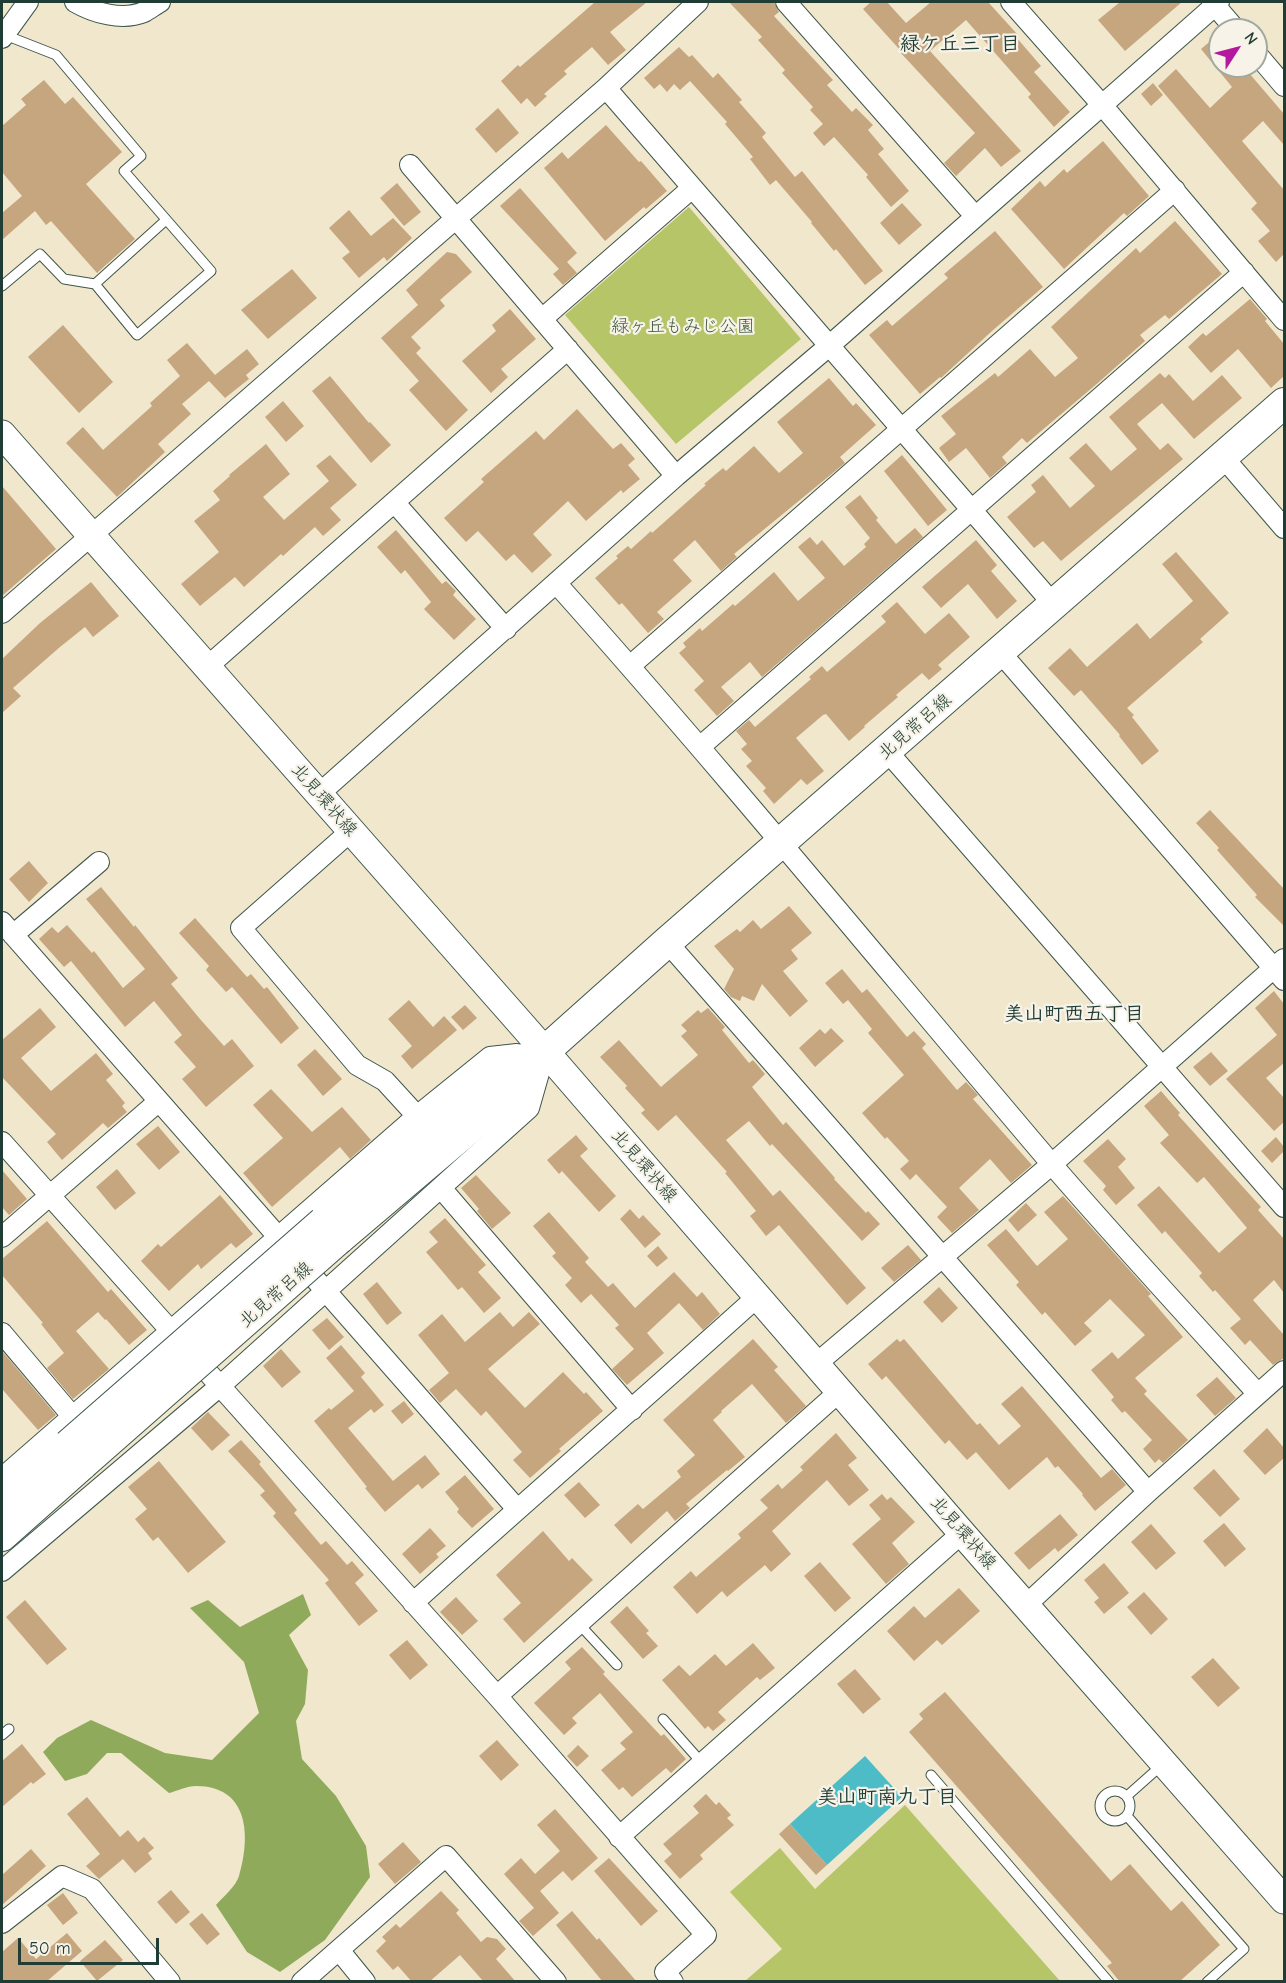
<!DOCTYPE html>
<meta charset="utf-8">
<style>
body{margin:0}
#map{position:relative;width:1286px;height:1983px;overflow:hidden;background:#f0e7cd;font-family:"Comic Neue",sans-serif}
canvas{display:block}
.frame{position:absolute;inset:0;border:3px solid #1f3d34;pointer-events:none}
.north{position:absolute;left:1208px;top:18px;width:60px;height:60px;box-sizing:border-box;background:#f7f3e8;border:2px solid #a1aaa0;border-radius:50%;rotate:54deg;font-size:16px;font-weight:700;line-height:24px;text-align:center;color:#1f3d34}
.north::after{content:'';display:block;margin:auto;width:21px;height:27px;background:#b5179e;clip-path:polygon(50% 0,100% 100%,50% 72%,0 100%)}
.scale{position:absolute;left:18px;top:1938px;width:141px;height:27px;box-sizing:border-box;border:3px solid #1f3d34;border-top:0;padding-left:8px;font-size:18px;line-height:21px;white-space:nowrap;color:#1f3d34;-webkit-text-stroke:4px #f7f3e8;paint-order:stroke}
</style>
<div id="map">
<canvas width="1286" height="1983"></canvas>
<div class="frame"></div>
<div class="north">N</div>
<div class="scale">50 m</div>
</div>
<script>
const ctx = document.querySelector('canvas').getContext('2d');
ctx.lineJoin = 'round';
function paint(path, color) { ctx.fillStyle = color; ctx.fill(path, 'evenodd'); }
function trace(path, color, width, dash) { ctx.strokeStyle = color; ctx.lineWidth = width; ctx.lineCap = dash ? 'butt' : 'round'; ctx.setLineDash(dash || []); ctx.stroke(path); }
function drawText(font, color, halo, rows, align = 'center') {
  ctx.font = font + ' "Comic Neue","Klee One",sans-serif'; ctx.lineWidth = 4.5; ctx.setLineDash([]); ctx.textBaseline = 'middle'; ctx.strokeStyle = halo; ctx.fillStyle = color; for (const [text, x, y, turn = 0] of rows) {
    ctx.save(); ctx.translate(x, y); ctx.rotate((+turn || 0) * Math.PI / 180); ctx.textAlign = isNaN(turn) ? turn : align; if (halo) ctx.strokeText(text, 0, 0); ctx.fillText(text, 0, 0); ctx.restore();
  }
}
paint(new Path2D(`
 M689 207 801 339 676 444 565 315Z
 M905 1805 1060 1981H745L782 1949 730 1892 780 1848 815 1889Z`), '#b5c568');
paint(new Path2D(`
 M303 1594 311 1615 289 1635 308 1670 305 1704 296 1721 302 1759 336 1796 366 1846 370 1877 325 1940 280 1972 247 1952 216 1905C223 1897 236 1886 239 1876 251 1836 249 1786 196 1786 187 1786 177 1791 169 1793L121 1753H107L87 1774 65 1781 43 1752 57 1738 91 1720 165 1753 212 1760 259 1713 244 1662 190 1608 208 1600 240 1627Z`), '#90aa5c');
paint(new Path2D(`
 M865 1756 902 1797 827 1865 790 1824Z`), '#4ebcc6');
paint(new Path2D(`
 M595 2H647L610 32 626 50 608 65 592 47 564 71 567 74 544 94 547 96 535 107 527 98 521 104 501 81 518 65 520 67Z
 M729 2H774L779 12 774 16 833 80 827 85 852 112 856 108 873 125 868 130 884 149 878 154 909 191 891 207 866 177 868 175 834 137 824 146 813 133 823 124 810 110 813 107 782 73 785 70 758 40 762 37Z
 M871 2H887L906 23 931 2H988L1018 35 1016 37 1041 66 1034 72 1070 112 1054 127 1028 97 1031 94 966 20 930 51 1021 151 1001 167 985 148 956 176 944 163 975 133 899 51 900 50 863 9Z
 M1120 2H1182L1125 51 1098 20Z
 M1220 33V66H1243L1284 114V145L1263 121 1242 141 1284 190V254L1276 262 1258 241 1270 231 1251 209 1257 203 1158 86 1176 69 1210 108 1232 87 1201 49Z
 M679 47 689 57 692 55 713 78 718 73 742 100 739 102 766 133 762 137 795 177 802 171 883 271 865 285 836 249 834 251 811 223 812 222 776 180 770 185 750 159 753 157 725 124 727 122 690 81 680 90 674 84 667 92 660 84 654 89 644 78Z
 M44 80 65 104 73 97 122 152 86 184 135 239 97 273 51 221 46 225 35 211 2 240V213L22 196 2 172V126L26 105 21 99Z
 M1153 83 1163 95 1151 106 1141 94Z
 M498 108 519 133 496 153 475 129Z
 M606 125 639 162 641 161 667 191 646 209 644 207 605 241 544 168 562 152 568 159Z
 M1103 141 1149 196 1127 216 1124 213 1064 269 1011 209 1040 181 1045 187 1064 169 1067 173Z
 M397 183 421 212 404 226 380 198Z
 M520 188 577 253 567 262 577 273 563 285 553 274 559 269 500 206Z
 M902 203 922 225 899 245 880 223Z
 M349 210 371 236 393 218 412 238 387 261 384 257 359 278 342 258 350 252 329 228Z
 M1175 221 1222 274 1169 319 1165 315 1140 335 1145 341 1099 382 1027 443 1022 438 1002 457 1007 463 990 478 966 448 949 462 939 448 956 434 941 416 995 373 998 377 1030 349 1055 377 1078 358 1051 327 1136 248 1140 253Z
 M995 231 1043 287 992 331 941 378 940 377 920 394 869 335 887 320 892 326 948 278 944 274Z
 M447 252 456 254 472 272 440 300 445 306 411 337 421 348 416 353 468 410 446 431 409 390 419 381 381 338 418 305 406 290Z
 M292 269 317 298 268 339 241 310Z
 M1250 299 1267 319 1265 321 1284 344V376L1271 388 1238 349 1211 373 1188 347 1203 333 1206 336Z
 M510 309 536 339 501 369 508 377 491 393 462 361 496 331 492 325Z
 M63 325 113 382 79 413 28 357Z
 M187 343 215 375 247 349 259 364 246 375 249 379 225 398 209 381 182 404 191 414 158 444 165 452 117 497 66 443 83 427 103 450 152 406 150 403 180 376 167 360Z
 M1160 373 1165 378 1169 374 1193 401 1222 375 1242 398 1194 439 1162 403 1137 424 1160 450 1168 443 1183 459 1061 561 1043 541 1034 548 1007 517 1036 492 1031 485 1043 475 1070 508 1095 486 1069 458 1086 443 1111 471 1137 449 1109 417Z
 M330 376 369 423 370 422 391 445 371 463 312 391Z
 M829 378 853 406 856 403 876 425 840 457 845 463 734 554 737 557 721 571 695 540 673 560 692 581 657 612 664 619 648 633 622 603 619 605 595 578 618 558 616 556 628 546 631 549 651 531 652 533 706 485 704 484 723 468 726 471 754 446 779 473 803 453 777 422Z
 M283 401 304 426 286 442 265 417Z
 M577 409 613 449 621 443 635 459 628 465 640 479 623 493 621 490 586 521 568 501 533 534 552 555 532 573 514 554 506 561 478 531 466 542 444 518 484 482 481 479 536 431 544 440Z
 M266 444 290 474 263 497 284 520 329 481 316 466 330 455 357 485 330 508 341 520 323 536 315 527 283 556 281 554 244 587 235 577 200 606 181 584 219 552 194 521 220 500 213 491 230 476 229 475Z
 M902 455 947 510 928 526 884 471Z
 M2 486 56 549 2 596Z
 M860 495 878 518 876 520 896 544 915 528 923 537 762 677 750 662 721 687 734 701 717 716 694 690 704 681 679 653 686 647 683 643 700 628 702 631 733 604 735 606 774 572 798 601 825 578 798 547 810 537 817 545 822 540 844 566 866 547 864 544 870 538 845 507Z
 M396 530 442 584 446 581 456 591 453 595 476 619 454 640 424 609 431 602 405 570 401 574 377 547Z
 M976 540 997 565 991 571 1017 601 997 619 968 584 941 608 922 587Z
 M1176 552 1229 613 1200 639 1203 642 1127 708 1134 715 1132 717 1159 751 1142 765 1119 736 1120 735 1081 690 1074 696 1048 668 1070 648 1087 667 1137 623 1150 639 1193 601 1162 564Z
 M91 582 119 616 93 637 85 627 60 647 13 688 21 696 2 713V659L40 623Z
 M897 602 925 634 949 613 970 637 938 665 942 669 929 680 922 673 896 695 898 697 864 726 865 727 849 741 826 714 823 715 796 738 824 771 807 785 801 779 774 804 763 791 766 788 746 766 752 761 741 749 747 744 736 731 749 720 755 727 811 679 809 677 822 666 827 672 886 622 881 616Z
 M1210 810 1284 889V926L1255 897 1257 895 1217 850 1219 848 1196 823Z
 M29 861 48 883 29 902 9 879Z
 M101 887 134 927 135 925 178 978 171 984 200 1019 224 1046 232 1039 254 1066 206 1107 182 1079 196 1067 174 1042 182 1035 154 1001 125 1027 71 961 64 967 39 939 52 927 58 933 67 925 92 953 94 951 123 988 145 969 86 899Z
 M789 906 812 933 791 950 798 959 783 971 808 1001 790 1017 762 984 754 1001 742 996 740 1001 731 997 724 989 734 969 714 946 737 929 740 932 753 920 761 929Z
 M195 918 247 977 251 974 264 989 267 987 299 1028 281 1044 232 987 226 992 206 970 209 966 179 933Z
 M842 969 862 993 867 989 907 1037 914 1031 926 1044 922 1048 957 1090 966 1082 978 1095 973 1099 1032 1165 1011 1183 990 1159 959 1188 979 1210 952 1233 937 1217 947 1207 916 1174 910 1180 900 1169 909 1161 887 1137 885 1139 862 1113 904 1075 868 1033 872 1029 848 1000 843 1004 825 983Z
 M1274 991 1284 1004V1063L1266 1078 1284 1098V1122L1274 1131 1226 1079 1277 1035 1255 1008Z
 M409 1000 433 1027 444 1016 457 1030 412 1069 401 1056 412 1046 388 1019Z
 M465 1005 477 1018 463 1030 451 1017Z
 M40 1008 56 1027 21 1058 51 1091 96 1053 113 1074 106 1080 125 1103 122 1106 127 1112 108 1128 103 1123 62 1160 47 1142 56 1134 2 1077V1040Z
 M708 1008 725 1027 722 1030 749 1063 753 1060 765 1074 752 1087 783 1125 786 1122 835 1178 834 1179 866 1213 868 1211 880 1224 862 1241 772 1144 770 1146 749 1121 726 1140 773 1196 780 1190 866 1288 847 1305 779 1225 766 1236 750 1216 756 1211 725 1173 727 1172 676 1115 658 1131 641 1113 645 1110 625 1088 627 1086 600 1057 619 1040 661 1087 698 1055 681 1036 687 1031 681 1025 698 1010 701 1013Z
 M831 1028 844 1041 815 1067 799 1048 820 1029 825 1034Z
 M315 1049 342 1079 323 1096 297 1065Z
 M1211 1052 1228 1071 1210 1086 1193 1067Z
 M271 1089 312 1132 342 1107 371 1140 350 1159 340 1147 272 1207 243 1173 283 1138 253 1105Z
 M1161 1091 1180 1113 1178 1115 1261 1207 1258 1210 1284 1239V1293L1274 1280 1253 1300 1284 1335V1358L1273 1365 1250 1340 1245 1345 1230 1328 1241 1319 1215 1290 1213 1292 1199 1276 1202 1273 1165 1231 1162 1234 1137 1205 1159 1186 1219 1253 1247 1228 1204 1177 1197 1183 1160 1143 1169 1135 1144 1106Z
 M158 1126 180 1152 159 1170 136 1144Z
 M576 1135 588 1149 580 1156 616 1196 599 1212 562 1171 559 1174 547 1160Z
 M1276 1137 1284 1147V1151L1272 1163 1261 1151Z
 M1108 1139 1126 1159 1118 1167 1135 1188 1116 1205 1103 1190 1106 1186 1083 1161Z
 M117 1169 136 1193 115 1210 96 1187Z
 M2 1170 27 1199 9 1215 2 1207Z
 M476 1175 511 1213 492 1229 477 1211 479 1209 461 1188Z
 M220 1195 253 1234 236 1248 231 1243 201 1269 198 1264 169 1291 141 1261 158 1244 161 1247Z
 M1063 1196 1151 1294 1148 1296 1183 1337 1135 1378 1147 1391 1144 1394 1188 1440 1163 1463 1159 1459 1155 1463 1143 1449 1152 1440 1125 1411 1122 1413 1111 1400 1114 1397 1091 1370 1112 1352 1118 1359 1145 1335 1110 1299 1084 1323 1092 1331 1075 1346 1045 1312 1042 1315 1016 1285 1019 1282 987 1245 1006 1229 1037 1266 1068 1239 1044 1212Z
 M1026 1203 1037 1215 1018 1232 1008 1220Z
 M630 1209 639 1219 643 1215 661 1234 645 1248 620 1219Z
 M549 1212 589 1258 585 1262 608 1287 613 1283 635 1308 674 1272 697 1297 702 1292 720 1314 703 1330 679 1303 647 1333 664 1353 627 1385 612 1369 634 1349 615 1328 619 1325 591 1294 581 1303 565 1285 572 1278 552 1256 556 1253 533 1226Z
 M445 1218 486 1265 478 1272 501 1298 484 1313 462 1287 458 1290 426 1252 438 1242 429 1232Z
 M47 1221 108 1292 111 1289 147 1330 129 1345 106 1319 105 1320 98 1312 76 1331 109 1369 73 1399 47 1368 64 1353 41 1324 43 1323 2 1275V1259Z
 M908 1245 921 1260 894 1282 881 1268Z
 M658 1246 668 1258 657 1267 647 1256Z
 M377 1282 402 1313 387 1325 363 1294Z
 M939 1287 958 1308 942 1323 923 1302Z
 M500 1312 513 1327 529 1312 540 1324 488 1369 525 1408 563 1372 584 1394 586 1392 603 1411 559 1449 561 1451 530 1478 513 1460 522 1452 486 1411 481 1416 456 1389 440 1403 429 1390 449 1373 418 1335 442 1314 465 1342Z
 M327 1318 344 1337 329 1350 312 1330Z
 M753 1339 778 1367 774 1370 806 1406 786 1423 752 1384 721 1411 722 1412 713 1420 745 1457 728 1471 727 1470 686 1504 690 1508 675 1521 667 1511 631 1544 614 1525 638 1504 643 1509 681 1477 677 1471 695 1455 663 1420Z
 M897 1339 900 1342 904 1339 977 1425 980 1423 999 1445 1021 1426 1001 1404 1022 1386 1101 1478 1112 1469 1126 1485 1095 1511 1082 1495 1083 1494 1058 1466 1055 1468 1047 1457 1009 1490 976 1452 967 1460 949 1440 945 1444 886 1376 882 1380 868 1364Z
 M341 1345 365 1373 361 1377 384 1405 374 1413 371 1409 348 1428 393 1481 425 1455 440 1474 422 1489 418 1484 385 1512 365 1488 367 1487 314 1421 329 1408 331 1410 354 1391 326 1358Z
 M281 1349 301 1372 282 1388 263 1366Z
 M2 1351 56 1415 38 1430 2 1389Z
 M1217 1377 1236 1398 1215 1416 1196 1395Z
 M404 1401 414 1414 402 1424 391 1411Z
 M208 1412 230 1435 212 1451 191 1428Z
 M1267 1428 1284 1448V1458L1265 1475 1243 1451Z
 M836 1433 857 1458 848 1465 869 1490 849 1506 827 1480 772 1531 791 1554 771 1572 765 1565 727 1597 722 1591 697 1614 673 1587 691 1571 696 1577 741 1538 738 1534 768 1508 760 1500 778 1484 782 1489 803 1470 800 1467Z
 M241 1440 261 1462 259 1464 297 1510 294 1513 321 1545 326 1541 347 1565 352 1561 364 1575 355 1583 378 1611 359 1626 325 1583 329 1580 273 1516 276 1513 260 1495 265 1491 228 1451Z
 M159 1461 226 1542 188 1573 158 1537 153 1541 135 1519 147 1509 128 1487Z
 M1214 1469 1240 1499 1220 1517 1193 1488Z
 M465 1475 494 1509 472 1528 457 1512 459 1509 445 1492Z
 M579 1482 600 1505 585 1518 564 1495Z
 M882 1494 887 1500 891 1497 915 1522 892 1543 909 1564 886 1584 852 1544 881 1519 869 1505Z
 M1060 1514 1078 1535 1058 1552 1055 1548 1029 1570 1014 1553Z
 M1224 1523 1246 1549 1225 1567 1203 1541Z
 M1151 1524 1176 1553 1156 1570 1131 1542Z
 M430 1528 446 1546 436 1554 439 1557 420 1574 402 1554Z
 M543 1531 569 1561 572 1558 593 1580 524 1643 503 1619 521 1603 496 1575Z
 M820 1562 851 1598 835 1612 804 1576Z
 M1104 1563 1129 1593 1104 1614 1094 1602 1099 1598 1084 1580Z
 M959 1588 980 1611 942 1645 937 1640 914 1661 887 1631 914 1606 925 1618Z
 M1144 1592 1168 1619 1151 1635 1127 1607Z
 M456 1597 478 1621 462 1635 440 1612Z
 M25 1600 67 1649 47 1665 6 1617Z
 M627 1606 649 1631 646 1633 658 1646 643 1659 610 1622Z
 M407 1640 428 1665 410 1680 389 1655Z
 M753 1643 775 1668 760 1680 757 1677 718 1712 726 1720 713 1731 708 1726 705 1729 662 1680 679 1665 690 1676 715 1654 726 1666Z
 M582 1647 605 1672 603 1674 633 1706 661 1736 664 1734 686 1759 671 1773 666 1768 632 1797 623 1787 619 1790 601 1770 626 1749 620 1743 633 1732 600 1693 572 1718 577 1723 564 1735 534 1703 571 1669 565 1662Z
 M1213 1658 1240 1688 1218 1707 1191 1677Z
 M855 1669 881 1699 863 1714 837 1684Z
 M945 1692 1111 1881 1130 1864 1171 1911 1182 1901 1220 1945 1179 1982H1120L1107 1966 1112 1963 909 1732 923 1719 919 1714Z
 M497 1740 519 1765 501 1781 479 1756Z
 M22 1744 46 1774 33 1784 31 1782 2 1807V1761Z
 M578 1745 589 1756 577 1767 567 1756Z
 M706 1794 716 1805 719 1802 731 1815 727 1818 734 1825 700 1855 703 1859 680 1879 664 1861 672 1854 663 1844 699 1813 693 1806Z
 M87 1797 120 1837 128 1830 138 1842 144 1837 154 1848 148 1853 152 1859 135 1873 123 1859 99 1879 86 1866 100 1854 67 1814Z
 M555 1809 598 1858 572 1881 563 1871 540 1891 559 1913 533 1936 519 1921 534 1908 504 1874 521 1858 535 1874 560 1851 537 1825Z
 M790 1824 827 1865 816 1875 779 1834Z
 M403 1842 421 1862 395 1884 378 1864Z
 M31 1849 46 1866 2 1905V1875Z
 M609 1858 658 1911 641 1926 594 1871Z
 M171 1890 190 1912 176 1924 157 1902Z
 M441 1891 459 1910 456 1913 481 1942 487 1937 497 1939 506 1949 496 1959 516 1982H484L460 1955 429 1982H412L398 1966 393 1970 376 1951 386 1941 382 1937 396 1924 400 1928Z
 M63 1893 78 1913 63 1925 47 1905Z
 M572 1911 597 1940 599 1938 637 1982H603L556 1925Z
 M202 1913 220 1934 207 1945 189 1924Z
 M67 1933 82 1951 46 1982H2V1952L18 1938 36 1959Z
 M105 1940 123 1960 97 1981 80 1961Z`), '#c6a67f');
const lane = new Path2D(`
 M95 284 166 220
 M2 286 40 254 64 279 95 284 137 335 211 271 124 171 141 156 56 55 5 35
 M579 1624 617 1665
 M663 1719 702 1763
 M2 1735 9 1729
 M931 1775 1109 1982
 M1100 1806a15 15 0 1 1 30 0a15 15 0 1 1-30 0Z
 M1127 1796 1163 1764
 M1127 1816 1244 1949 1207 1982`);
const street = new Path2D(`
 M75 2C94 13 122 21 144 12 149 9 155 5 160 2
 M786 2 975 216
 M1011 2 1102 105 1284 320
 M1212 2 1236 30
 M2 38 28 2
 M1256 53 1284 86
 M606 88 1054 605
 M410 165 676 476
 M542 319 692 188
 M1223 457 1284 528
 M395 503 506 629
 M556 583C725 772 885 968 1049 1161 1117 1240 1188 1317 1258 1394
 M2 613 606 88 698 2
 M1000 652 1284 980
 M630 666 1175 190
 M207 667 568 349
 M701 746 1244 272
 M887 751 1284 1207
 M319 794 676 476 829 346 1219 2
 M351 831 241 928 357 1065 385 1081 417 1116
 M2 922 517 1509
 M13 935 99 862
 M667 942 1148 1492
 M2 1142 497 1696 706 1935 665 1972 673 1982
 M441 1188 632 1410
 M2 1237 159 1101
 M2 1333 73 1417
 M816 1364 1052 1164 1284 959
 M2 1478 417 1116 490 1057 517 1054
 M2 1571 220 1386 529 1108 541 1066
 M413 1603C527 1500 643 1400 757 1297
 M1026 1605 1148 1492 1284 1371
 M497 1696 840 1391
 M619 1837 962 1533
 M2 1923 62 1876 92 1889 170 1982
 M339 1950 365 1982
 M302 1982 446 1856 556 1982`);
const secondary = new Path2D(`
 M2 434 545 1051 962 1533 1284 1900`);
const primary = new Path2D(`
 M323 1222 500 1069 545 1051
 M339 1239 517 1088 545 1051 667 942 1284 403
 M2 1503 68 1445
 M2 1536 83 1464`);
trace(lane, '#3e564b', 11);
trace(street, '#3e564b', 22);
trace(secondary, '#3e564b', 29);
trace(primary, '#3e564b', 32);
trace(lane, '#fff', 9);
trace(street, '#fff', 20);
trace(secondary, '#fff', 27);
trace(primary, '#fff', 30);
const primaryBridge = new Path2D(`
 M68 1445 323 1222
 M83 1464 339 1239`);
trace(primaryBridge, '#3e564b', 32, []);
trace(primaryBridge, '#fff', 30);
drawText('18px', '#3d583e', '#f7f3e8', [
 ["緑ヶ丘もみじ公園",683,327]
]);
drawText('18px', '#1f3d34', '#f7f3e8', [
 ["北見常呂線",915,727,-41],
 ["北見環状線",324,800,49],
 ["北見環状線",644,1166,49],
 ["北見常呂線",276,1295,-41],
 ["北見環状線",963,1533,49]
]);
drawText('bold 20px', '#1f3d34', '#f7f3e8', [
 ["緑ケ丘三丁目",960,44],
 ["美山町西五丁目",1074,1014],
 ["美山町南九丁目",887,1797]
]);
</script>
